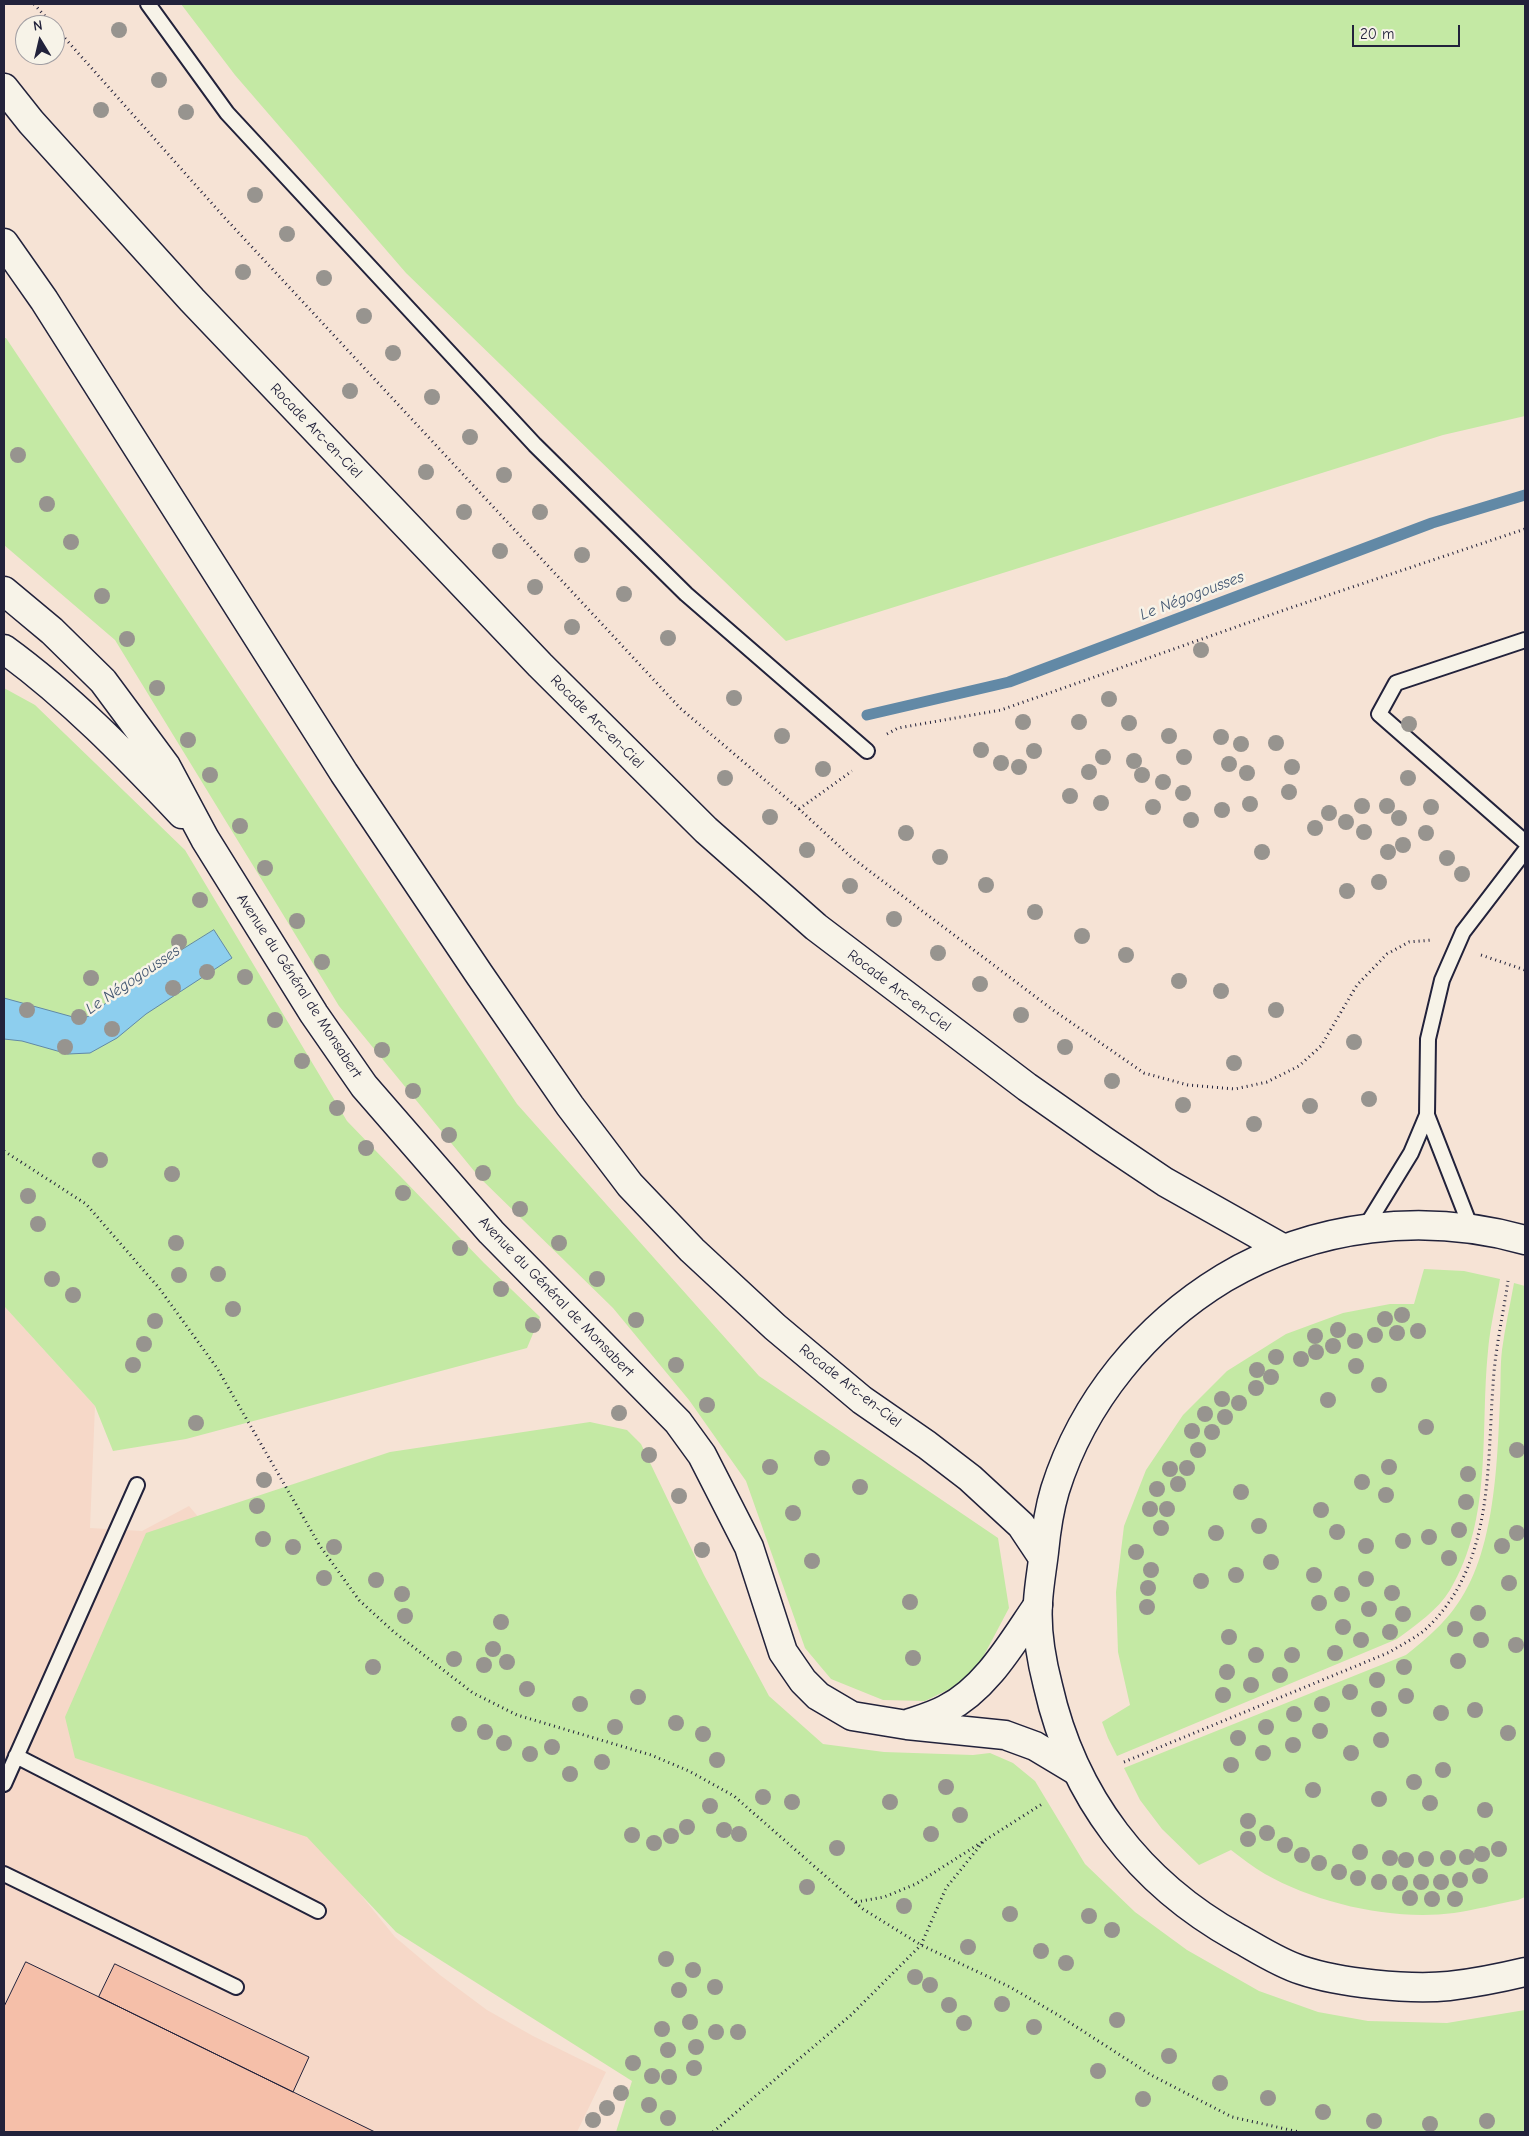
<!DOCTYPE html>
<meta charset="utf-8">
<style>
body{margin:0}
#map{position:relative;width:1529px;height:2136px;overflow:hidden;background:#f6e3d5;font-family:"Comic Neue",sans-serif}
canvas{display:block}
.frame{position:absolute;inset:0;border:5px solid #22223b;pointer-events:none}
.north{position:absolute;left:15px;top:15px;width:50px;height:50px;box-sizing:border-box;background:#f7f3e8;border:1px solid #a29fa3;border-radius:50%;rotate:351deg;font-size:14px;font-weight:700;line-height:20px;text-align:center;color:#22223b}
.north::after{content:'';display:block;margin:auto;width:18px;height:22px;background:#22223b;clip-path:polygon(50% 0,100% 100%,50% 72%,0 100%)}
.scale{position:absolute;left:1352px;top:25px;width:108px;height:22px;box-sizing:border-box;border:2px solid #22223b;border-top:0;padding-left:6px;font-size:15px;line-height:18px;white-space:nowrap;color:#22223b;-webkit-text-stroke:4px #f7f3e8;paint-order:stroke}
</style>
<div id="map">
<canvas width="1529" height="2136"></canvas>
<div class="frame"></div>
<div class="north">N</div>
<div class="scale">20 m</div>
</div>
<script>
const ctx = document.querySelector('canvas').getContext('2d');
ctx.lineJoin = 'round';
function paint(path, color) { ctx.fillStyle = color; ctx.fill(path, 'evenodd'); }
function trace(path, color, width, dash) { ctx.strokeStyle = color; ctx.lineWidth = width; ctx.lineCap = dash ? 'butt' : 'round'; ctx.setLineDash(dash || []); ctx.stroke(path); }
function drawText(font, color, halo, rows, align = 'center') {
  ctx.font = font + ' "Comic Neue",sans-serif'; ctx.lineWidth = 5; ctx.setLineDash([]); ctx.textBaseline = 'middle'; ctx.strokeStyle = halo; ctx.fillStyle = color; for (const [text, x, y, turn = 0] of rows) {
    ctx.save(); ctx.translate(x, y); ctx.rotate((+turn || 0) * Math.PI / 180); ctx.textAlign = isNaN(turn) ? turn : align; if (halo) ctx.strokeText(text, 0, 0); ctx.fillText(text, 0, 0); ctx.restore();
  }
}
paint(new Path2D(`
 M4 1306 95 1406 90 1528 142 1531 189 1506 212 1533 323 1848 395 1937 440 1975 487 2010 533 2036 606 2072 577 2132H4Z`), '#f6d8c8');
paint(new Path2D(`
 M181 4H1525V416L1443 435 786 641 406 273 235 75Z
 M4 338H6L517 1104 759 1376 998 1538 1009 1608 972 1678 925 1701 883 1700 831 1679 805 1648 746 1481 689 1400 613 1308 479 1177 339 1006 115 640 4 545Z
 M4 688 35 705 185 850 347 1121 484 1263 540 1317 527 1348 186 1439 113 1451 95 1406 4 1306Z
 M1424 1269 1464 1271 1500 1279C1496 1303 1490 1327 1488 1351 1480 1430 1493 1519 1450 1590 1438 1610 1416 1625 1397 1639L1117 1756 1108 1738 1102 1722 1130 1705 1118 1652 1116 1592 1124 1526 1146 1470 1183 1415 1227 1371 1286 1334 1343 1313 1390 1304H1414Z
 M1514 1283 1525 1286V1897L1518 1900C1497 1904 1475 1910 1454 1913 1394 1921 1318 1904 1265 1874 1253 1867 1242 1858 1231 1850L1199 1865 1162 1829 1140 1800 1124 1768 1406 1655C1421 1643 1437 1630 1450 1614 1495 1561 1497 1466 1500 1400 1501 1383 1500 1367 1502 1350 1505 1328 1510 1305 1514 1283Z
 M590 1422 627 1430 641 1444 704 1575 769 1696 823 1744 884 1752 973 1755 990 1753 1013 1763 1035 1781 1085 1864 1135 1912 1187 1950 1259 1991 1318 2012 1368 2021 1447 2023 1525 2010V2132H616L632 2081 396 1932 307 1837 75 1758 65 1717 146 1533 390 1452Z`), '#c4e9a4');
const water = new Path2D(`
 M214 930 232 958 146 1014 117 1038 90 1053 68 1054 22 1041 4 1039V998L73 1017C81 1019 86 1018 93 1014L133 980Z`);
paint(water, '#8dceee');
trace(water, '#6289a6', 1);
trace(new Path2D(`
 M867 715 1009 682 1432 523 1525 495`), '#6289a6', 11);
const building = new Path2D(`
 M26 1962 99 1997 375 2132H4V2007Z
 M115 1964 309 2057 293 2092 99 1997Z`);
paint(building, '#f5bfa9');
trace(building, '#22223b', 1);
const service = new Path2D(`
 M148 4 227 113 535 445 686 594 867 751
 M1525 640 1396 683 1379 714 1525 842
 M1427 1115 1428 1039 1442 980 1463 932 1525 851
 M1365 1228 1411 1153 1427 1115 1471 1228
 M16 1756 318 1911
 M4 1784 137 1485
 M4 1874 236 1987`);
const minor = new Path2D(`
 M4 591 52 631 103 681 166 766 205 839 314 1014 364 1086 491 1232 678 1422 702 1455 749 1547 783 1652 803 1681 818 1696 852 1716 907 1725 1005 1735 1035 1746 1075 1770
 M4 649C70 697 126 755 182 814
 M910 1723C922 1719 935 1715 946 1709 987 1688 1013 1641 1038 1605`);
const trunk = new Path2D(`
 M4 88 31 122 192 300 540 665 706 830 816 927 1027 1087 1104 1141 1165 1182 1284 1249
 M4 243 44 300 344 773 479 974 570 1106 630 1185 692 1250 775 1327 862 1400 927 1445 970 1478 1021 1525 1043 1558
 M1525 1240C1424 1212 1315 1224 1224 1278 1145 1326 1083 1401 1055 1490 1049 1510 1046 1531 1044 1552 1042 1569 1039 1585 1038 1602 1036 1629 1041 1659 1048 1686 1073 1797 1139 1883 1238 1938 1258 1949 1279 1963 1301 1970 1339 1983 1409 1990 1449 1986 1474 1983 1500 1978 1525 1972`);
trace(service, '#22223b', 18);
trace(minor, '#22223b', 31);
trace(trunk, '#22223b', 31);
trace(new Path2D(`
 M34 4 53 25
 M55 27 224 217 680 708 799 809 851 857 1053 1010 1144 1073 1188 1085 1235 1089 1267 1082 1299 1066 1321 1046 1357 985 1387 954 1409 942 1432 940
 M887 734 898 728 1001 710 1287 609 1525 529
 M799 809 852 771
 M1481 955 1525 970
 M4 1151 86 1204 159 1288 217 1368 320 1546 359 1600 394 1632 473 1693 517 1715 651 1755 689 1771 734 1796 863 1909 921 1945 1010 1987 1058 2015 1151 2075 1232 2117 1299 2132
 M1124 1762 1390 1652C1402 1644 1418 1637 1428 1627 1493 1564 1487 1469 1493 1385 1495 1350 1503 1315 1508 1281
 M856 1902 884 1897 916 1884 1042 1804
 M713 2132 851 2015 921 1945 946 1888 983 1842`), '#22223b', 3, [1, 4]);
trace(service, '#f7f3e8', 14);
trace(minor, '#f7f3e8', 28);
trace(trunk, '#f7f3e8', 28);
ctx.fillStyle = '#97948f';
for (const [x, y] of [
 [119,30],
 [159,80],
 [101,110],
 [186,112],
 [255,195],
 [287,234],
 [243,272],
 [324,278],
 [364,316],
 [393,353],
 [350,391],
 [432,397],
 [470,437],
 [18,455],
 [426,472],
 [504,475],
 [47,504],
 [464,512],
 [540,512],
 [71,542],
 [500,551],
 [582,555],
 [535,587],
 [624,594],
 [102,596],
 [572,627],
 [668,638],
 [127,639],
 [1201,650],
 [157,688],
 [734,698],
 [1109,699],
 [1023,722],
 [1079,722],
 [1129,723],
 [1409,724],
 [782,736],
 [1169,736],
 [1221,737],
 [188,740],
 [1276,743],
 [1241,744],
 [981,750],
 [1034,751],
 [1103,757],
 [1184,757],
 [1134,761],
 [1001,763],
 [1229,764],
 [1019,767],
 [1292,767],
 [823,769],
 [1089,772],
 [1247,773],
 [210,775],
 [1142,775],
 [725,778],
 [1408,778],
 [1163,782],
 [1289,792],
 [1183,793],
 [1070,796],
 [1101,803],
 [1250,804],
 [1362,806],
 [1387,806],
 [1153,807],
 [1431,807],
 [1222,810],
 [1329,813],
 [770,817],
 [1399,818],
 [1191,820],
 [1346,822],
 [240,826],
 [1315,828],
 [1364,832],
 [906,833],
 [1426,833],
 [1403,845],
 [807,850],
 [1262,852],
 [1388,852],
 [940,857],
 [1447,858],
 [265,868],
 [1462,874],
 [1379,882],
 [986,885],
 [850,886],
 [1347,891],
 [200,900],
 [1035,912],
 [894,919],
 [297,921],
 [1082,936],
 [179,942],
 [938,953],
 [1126,955],
 [322,962],
 [207,972],
 [245,977],
 [91,978],
 [1179,981],
 [980,984],
 [173,988],
 [1221,991],
 [27,1010],
 [1276,1010],
 [1021,1015],
 [79,1017],
 [275,1020],
 [112,1029],
 [1354,1042],
 [65,1047],
 [1065,1047],
 [382,1050],
 [302,1061],
 [1234,1063],
 [1112,1081],
 [413,1091],
 [1369,1099],
 [1183,1105],
 [1310,1106],
 [337,1108],
 [1254,1124],
 [449,1135],
 [366,1148],
 [100,1160],
 [483,1173],
 [172,1174],
 [403,1193],
 [28,1196],
 [520,1209],
 [38,1224],
 [176,1243],
 [559,1243],
 [460,1248],
 [218,1274],
 [179,1275],
 [52,1279],
 [597,1279],
 [501,1289],
 [73,1295],
 [233,1309],
 [1402,1315],
 [1385,1319],
 [636,1320],
 [155,1321],
 [533,1325],
 [1338,1330],
 [1418,1331],
 [1397,1333],
 [1375,1335],
 [1315,1336],
 [1355,1341],
 [144,1344],
 [1333,1346],
 [1316,1352],
 [1276,1357],
 [1301,1359],
 [133,1365],
 [676,1365],
 [1356,1366],
 [1257,1370],
 [1271,1377],
 [1379,1385],
 [1256,1388],
 [1222,1399],
 [1328,1400],
 [1239,1403],
 [707,1405],
 [619,1413],
 [1205,1414],
 [1225,1417],
 [196,1423],
 [1426,1427],
 [1192,1431],
 [1212,1432],
 [1198,1450],
 [1517,1450],
 [649,1455],
 [822,1458],
 [770,1467],
 [1389,1467],
 [1187,1468],
 [1170,1469],
 [1468,1474],
 [264,1480],
 [1362,1482],
 [1178,1484],
 [860,1487],
 [1157,1489],
 [1241,1492],
 [1386,1495],
 [679,1496],
 [1466,1502],
 [257,1506],
 [1150,1509],
 [1167,1509],
 [1321,1510],
 [793,1513],
 [1259,1526],
 [1161,1528],
 [1459,1530],
 [1337,1532],
 [1216,1533],
 [1517,1533],
 [1429,1537],
 [263,1539],
 [1403,1541],
 [1366,1546],
 [1502,1546],
 [293,1547],
 [334,1547],
 [702,1550],
 [1136,1552],
 [1449,1558],
 [812,1561],
 [1271,1562],
 [1151,1570],
 [1236,1575],
 [1314,1575],
 [324,1578],
 [1366,1579],
 [376,1580],
 [1201,1581],
 [1509,1583],
 [1148,1588],
 [1392,1593],
 [402,1594],
 [1342,1594],
 [910,1602],
 [1319,1603],
 [1147,1607],
 [1369,1609],
 [1478,1613],
 [1403,1614],
 [405,1616],
 [501,1622],
 [1343,1627],
 [1455,1629],
 [1390,1632],
 [1229,1637],
 [1361,1640],
 [1481,1640],
 [1516,1645],
 [493,1649],
 [1335,1653],
 [1256,1655],
 [1292,1655],
 [913,1658],
 [454,1659],
 [1458,1661],
 [507,1662],
 [484,1665],
 [373,1667],
 [1404,1667],
 [1227,1672],
 [1280,1675],
 [1377,1680],
 [1251,1685],
 [527,1689],
 [1350,1692],
 [1223,1695],
 [1406,1696],
 [638,1697],
 [580,1704],
 [1322,1704],
 [1379,1709],
 [1475,1710],
 [1441,1713],
 [1294,1714],
 [676,1723],
 [459,1724],
 [615,1727],
 [1266,1727],
 [1320,1731],
 [485,1732],
 [1508,1733],
 [703,1734],
 [1238,1738],
 [1381,1740],
 [504,1743],
 [1293,1745],
 [552,1747],
 [1263,1753],
 [1351,1753],
 [530,1754],
 [717,1760],
 [602,1762],
 [1231,1765],
 [1443,1770],
 [570,1774],
 [1414,1782],
 [946,1787],
 [1313,1790],
 [763,1797],
 [1379,1799],
 [792,1802],
 [890,1802],
 [1430,1803],
 [710,1806],
 [1485,1810],
 [960,1815],
 [1248,1821],
 [687,1827],
 [724,1830],
 [1267,1833],
 [739,1834],
 [931,1834],
 [632,1835],
 [671,1836],
 [1248,1839],
 [654,1843],
 [1285,1845],
 [837,1848],
 [1499,1849],
 [1360,1852],
 [1482,1854],
 [1302,1855],
 [1467,1857],
 [1390,1858],
 [1448,1858],
 [1426,1859],
 [1406,1860],
 [1319,1863],
 [1339,1872],
 [1480,1876],
 [1358,1878],
 [1460,1880],
 [1379,1882],
 [1421,1882],
 [1441,1882],
 [1400,1883],
 [807,1887],
 [1410,1898],
 [1432,1899],
 [1455,1899],
 [904,1906],
 [1010,1914],
 [1089,1916],
 [1112,1930],
 [968,1947],
 [1041,1951],
 [666,1959],
 [1066,1963],
 [693,1970],
 [915,1977],
 [930,1985],
 [715,1987],
 [679,1990],
 [1002,2004],
 [949,2005],
 [1117,2020],
 [690,2022],
 [964,2023],
 [1034,2027],
 [662,2029],
 [716,2032],
 [738,2032],
 [696,2047],
 [668,2050],
 [1169,2056],
 [633,2063],
 [694,2068],
 [1098,2071],
 [652,2076],
 [669,2077],
 [1220,2083],
 [621,2093],
 [1268,2098],
 [1143,2099],
 [649,2105],
 [607,2108],
 [1323,2112],
 [668,2118],
 [593,2120],
 [1374,2121],
 [1487,2121],
 [1430,2124]
]) { ctx.beginPath(); ctx.arc(x, y, 8, 0, 2 * Math.PI); ctx.fill(); }
drawText('15px', '#22223b', '#f7f3e8', [
 ["Rocade Arc-en-Ciel",316,431,46],
 ["Rocade Arc-en-Ciel",597,722,45],
 ["Avenue du Général de Monsabert",299,986,57],
 ["Rocade Arc-en-Ciel",899,991,37],
 ["Avenue du Général de Monsabert",556,1297,46],
 ["Rocade Arc-en-Ciel",850,1386,38]
]);
drawText('italic 16px', '#425671', '#f7f3e8', [
 ["Le Négogousses",1192,596,-21],
 ["Le Négogousses",133,980,-34]
]);
</script>
